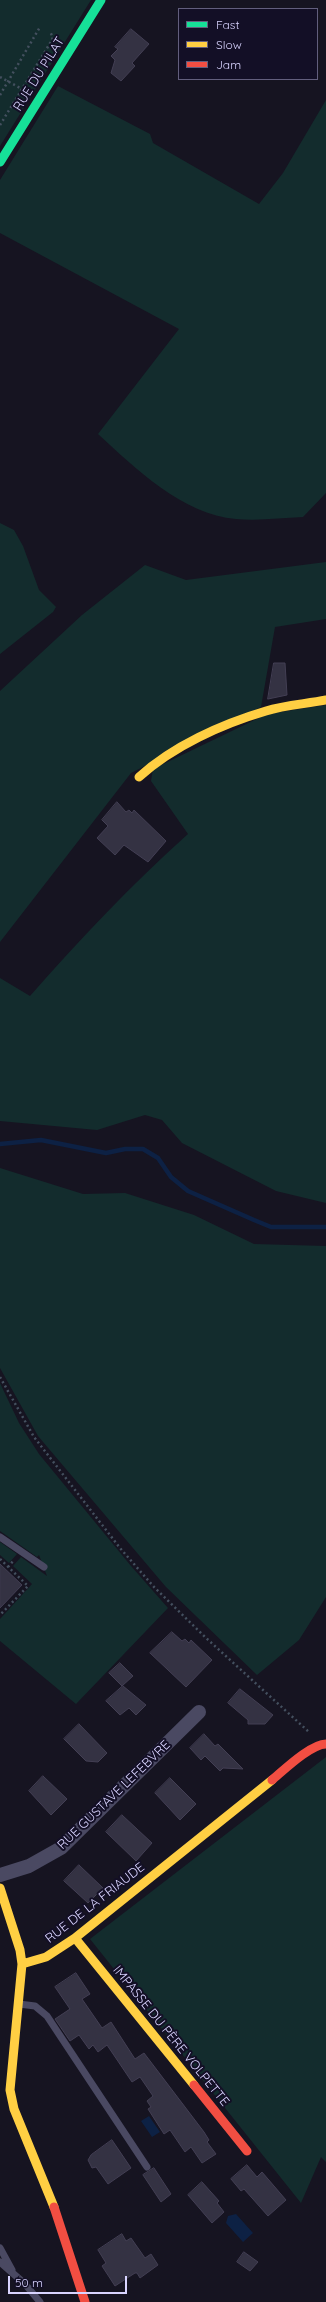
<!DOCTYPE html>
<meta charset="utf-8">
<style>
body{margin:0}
#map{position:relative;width:326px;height:2302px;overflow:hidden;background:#161421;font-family:Quicksand,sans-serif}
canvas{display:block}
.legend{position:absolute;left:178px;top:8px;width:140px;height:72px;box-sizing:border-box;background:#130f26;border:1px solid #625e7d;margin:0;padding:5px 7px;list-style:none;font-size:12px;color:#d9d4ff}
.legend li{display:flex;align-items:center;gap:8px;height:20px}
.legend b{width:20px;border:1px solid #625e7d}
.scale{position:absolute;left:8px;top:2276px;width:119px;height:18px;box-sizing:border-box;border:2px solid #d9d4ff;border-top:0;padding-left:5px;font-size:12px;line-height:14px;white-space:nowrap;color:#d9d4ff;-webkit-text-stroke:3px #130f26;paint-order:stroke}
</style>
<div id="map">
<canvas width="326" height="2302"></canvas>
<ul class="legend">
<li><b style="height:5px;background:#16e098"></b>Fast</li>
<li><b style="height:5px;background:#ffcf43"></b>Slow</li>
<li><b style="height:5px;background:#f24e42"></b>Jam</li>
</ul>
<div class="scale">50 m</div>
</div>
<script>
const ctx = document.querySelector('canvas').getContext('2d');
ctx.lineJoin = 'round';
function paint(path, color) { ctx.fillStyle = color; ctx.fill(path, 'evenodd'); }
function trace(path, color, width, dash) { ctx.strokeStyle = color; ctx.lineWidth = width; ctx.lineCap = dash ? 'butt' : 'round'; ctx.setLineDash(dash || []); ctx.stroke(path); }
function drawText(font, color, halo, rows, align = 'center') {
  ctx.font = font + ' Quicksand,sans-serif'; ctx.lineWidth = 4; ctx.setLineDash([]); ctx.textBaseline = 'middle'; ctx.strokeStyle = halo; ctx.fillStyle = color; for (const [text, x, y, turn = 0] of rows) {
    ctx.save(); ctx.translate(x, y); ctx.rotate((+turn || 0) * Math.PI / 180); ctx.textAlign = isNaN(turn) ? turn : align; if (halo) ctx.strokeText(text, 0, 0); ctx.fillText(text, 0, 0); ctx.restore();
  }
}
paint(new Path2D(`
 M0 0H91L0 146Z
 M58 86 150 134 153 143 259 204 283 173 326 100V493L303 517C281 518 258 521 236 519 183 515 135 468 98 434L179 329 0 233V180Z
 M0 523 14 530 23 546 39 590 56 607 53 612 0 654Z
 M326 562V619L275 627 261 707 131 773 0 942V691L82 615 145 565 186 580Z
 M326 705V1203L276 1191 182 1143 162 1120 145 1115 97 1130 0 1121V978L30 996C80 939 132 884 188 834L151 781 153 769 267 714Z
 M0 1168 83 1194 125 1193 194 1215 254 1244 326 1246V1597L299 1640 257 1675 166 1587 38 1436 0 1368Z
 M0 1383 19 1423 39 1454 131 1566 168 1608 76 1704 0 1641V1619L32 1584 13 1566 21 1557 47 1576 39 1555 37 1557 0 1531Z
 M0 1542 17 1554 9 1563 0 1555Z
 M326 1757V2162L321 2157 301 2203 90 1939Z`), '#132c2d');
paint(new Path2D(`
 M149 2116 160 2132 152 2137 141 2121Z
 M236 2214 253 2233 243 2242 226 2223 228 2216Z`), '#0d2144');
trace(new Path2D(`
 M0 1144 41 1140 106 1153 125 1149H143L158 1158 171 1177 188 1191 254 1220 271 1227H326`), '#0d2144', 4.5);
const building = new Path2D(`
 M131 29 149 44 132 63 135 66 121 81 111 73 115 60 111 56 118 49 115 47Z
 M274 663H285L287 695 268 699Z
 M117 802 126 812 129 810 132 813 134 810 166 841 148 862 124 845 115 855 97 838 108 826 102 820Z
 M0 1564 22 1585 0 1608Z
 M172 1632 182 1641 185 1639 189 1643 191 1640 212 1660 186 1687 150 1653Z
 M120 1663 133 1676 122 1686 109 1673Z
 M123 1686 146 1705 136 1715 129 1708 120 1715 106 1701Z
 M240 1689 273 1715 265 1724H248V1720L228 1703Z
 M79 1724 107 1753 98 1762 86 1761 64 1739Z
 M204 1734 215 1746 218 1744 243 1769 223 1768 220 1771 205 1756 201 1760 190 1748Z
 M43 1776 67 1799 51 1815 29 1791Z
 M170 1778 196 1804 180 1820 155 1793Z
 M122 1815 152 1843 136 1861 106 1832Z
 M79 1865 103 1888 88 1903 64 1881Z
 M76 1973 90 1994 82 1999 102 2028 111 2022 135 2059 144 2053 204 2132 209 2140 207 2142 216 2154 202 2163 191 2147 185 2152 170 2130 164 2134 148 2109 151 2107 147 2101 153 2096 140 2077 132 2082 107 2045 98 2052 93 2045 89 2049 79 2035 70 2041 55 2019 70 2009 55 1987Z
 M112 2140 131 2168 108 2184 96 2167 92 2168 88 2160 91 2155Z
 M247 2165 257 2177 262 2172 286 2200 268 2216 244 2189 241 2191 231 2179Z
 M154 2168 171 2194 161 2202 143 2175Z
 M202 2182 219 2201 217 2203 224 2212 212 2223 188 2195Z
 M122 2234 126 2241 131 2238 145 2258 151 2254 158 2265 140 2278 137 2273H135L115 2286 102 2266 106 2263 98 2250Z
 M244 2252 258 2262 250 2271 237 2262Z`);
paint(building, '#343243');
trace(building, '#433f54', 1);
trace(new Path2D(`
 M0 77 22 89
 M0 95 40 27
 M0 125 52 40 53 37 50 32
 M0 1377 34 1437 120 1548 154 1587 205 1637 309 1732
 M0 1559 28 1586 0 1615
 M8 1567 14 1560`), '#44505f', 2.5, [2, 3]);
trace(new Path2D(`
 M0 1537 44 1567
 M19 2004 35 2006 47 2016 147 2167
 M0 2248 12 2270
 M0 2262 25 2284 40 2302`), '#4a4962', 7);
trace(new Path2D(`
 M0 1875 29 1866 61 1848 199 1712`), '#4a4962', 14);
trace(new Path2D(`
 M0 162 101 0`), '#16e098', 9);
trace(new Path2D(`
 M139 777C173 746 222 724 266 711 285 705 306 704 326 700
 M0 1888 20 1950 22 1964 10 2090 14 2109 54 2207
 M75 1938 194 2085
 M22 1964 46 1957 75 1938 272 1780`), '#ffcf43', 9);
trace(new Path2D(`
 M272 1780C284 1770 311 1744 326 1744
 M194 2085 247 2151
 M54 2207 85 2302`), '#f24e42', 9);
drawText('13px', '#d9d4ff', '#130f26', [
 ["RUE DU PILAT",39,74,-58],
 ["RUE GUSTAVE LEFEBVRE",114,1795,-44],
 ["RUE DE LA FRIAUDE",95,1903,-38],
 ["IMPASSE DU PÈRE VOLPETTE",171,2036,51]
]);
</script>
